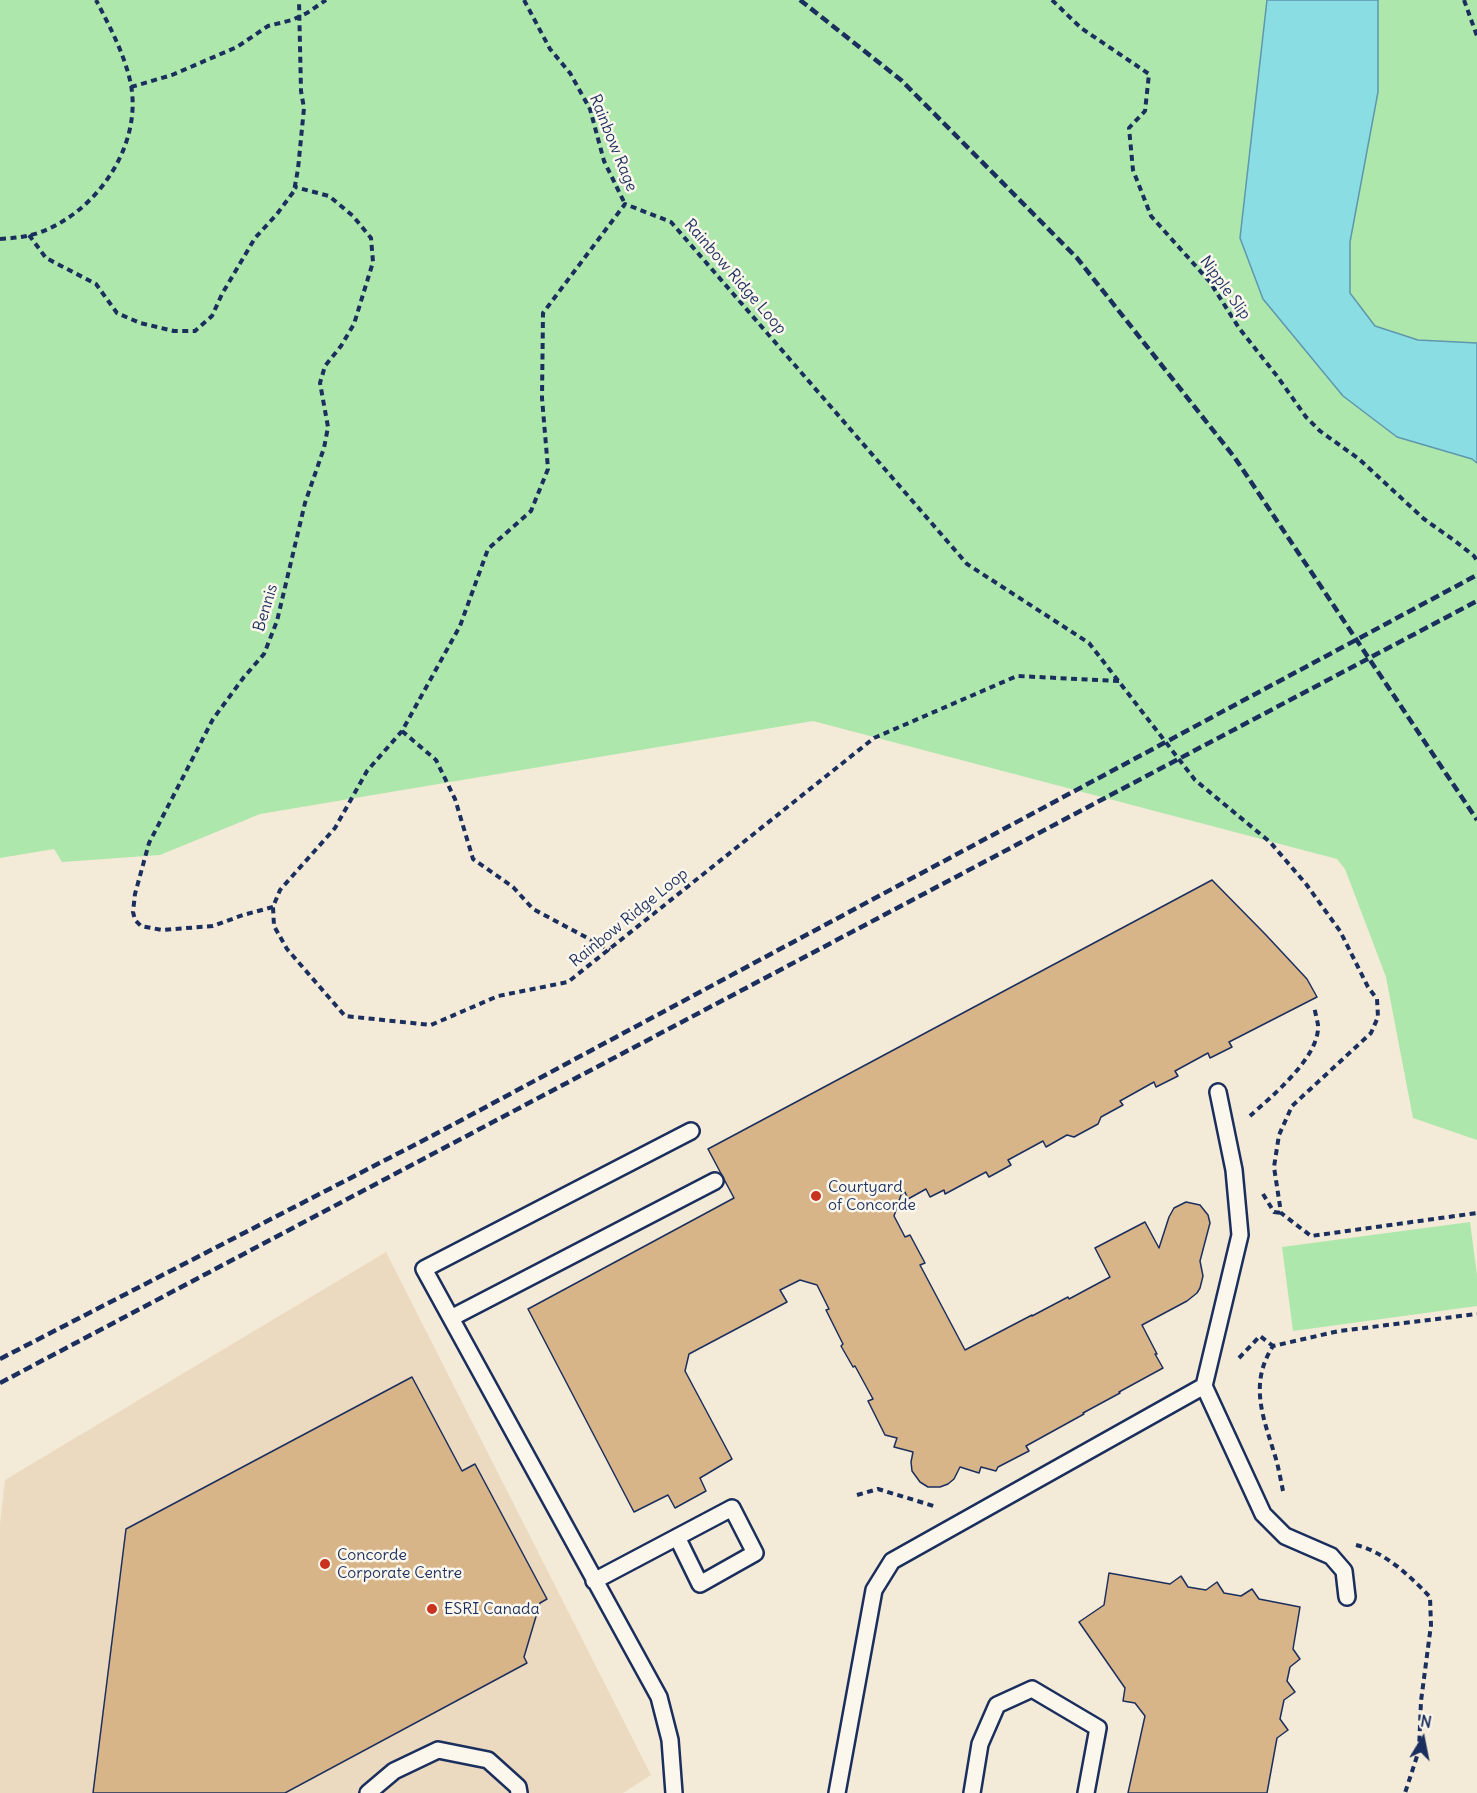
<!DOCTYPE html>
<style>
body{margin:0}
#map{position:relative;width:1477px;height:1793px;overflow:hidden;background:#f4ead8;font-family:Delius,sans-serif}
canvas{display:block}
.north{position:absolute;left:1393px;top:1709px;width:60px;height:60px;-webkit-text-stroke:4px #fbf7ec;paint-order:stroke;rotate:10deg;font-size:16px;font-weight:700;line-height:24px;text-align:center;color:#1b2f5e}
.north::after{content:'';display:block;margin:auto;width:21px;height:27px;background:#1b2f5e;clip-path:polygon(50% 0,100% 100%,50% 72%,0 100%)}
</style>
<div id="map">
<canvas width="1477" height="1793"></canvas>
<div class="north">N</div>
</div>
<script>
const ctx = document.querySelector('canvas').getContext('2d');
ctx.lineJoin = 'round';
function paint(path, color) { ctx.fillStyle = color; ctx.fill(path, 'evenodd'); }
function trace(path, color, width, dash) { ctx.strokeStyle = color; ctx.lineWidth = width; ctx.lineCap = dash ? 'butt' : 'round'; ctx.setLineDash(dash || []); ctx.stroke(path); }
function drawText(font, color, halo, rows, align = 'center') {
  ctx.font = font + ' Delius,sans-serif'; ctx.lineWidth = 5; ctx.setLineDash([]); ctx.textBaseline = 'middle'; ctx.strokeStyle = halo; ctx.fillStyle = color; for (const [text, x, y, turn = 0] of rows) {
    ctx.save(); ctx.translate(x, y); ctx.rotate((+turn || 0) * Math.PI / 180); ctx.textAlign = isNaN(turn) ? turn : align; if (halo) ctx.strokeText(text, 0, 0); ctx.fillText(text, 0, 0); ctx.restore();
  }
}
paint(new Path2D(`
 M386 1252 651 1775 623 1793H0V1524L5 1480Z`), '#ecdac0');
paint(new Path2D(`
 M0 0H1477V1140L1413 1118 1386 977 1345 869 1337 859 813 721 260 814 160 855 62 862 54 849 0 858Z
 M1470 1222 1477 1275V1306L1293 1331 1282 1247Z`), '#aee7ab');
const water = new Path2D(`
 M1267 0H1378V92L1350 242V293L1375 326 1418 340 1477 343V463L1472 459 1397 437 1343 396 1263 299 1240 238Z`);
paint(water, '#8bdde4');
trace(water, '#5e97ae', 1.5);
const building = new Path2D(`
 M1212 880 1266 935 1307 979 1317 997 1229 1042 1232 1047 1210 1058 1208 1053 1175 1071 1178 1076 1156 1087 1154 1082 1120 1101 1123 1105 1101 1117 1098 1124 1074 1137 1067 1135 1046 1147 1043 1141 1008 1160 1011 1165 989 1177 986 1172 945 1194 944 1190 930 1197 926 1189 908 1199 905 1192 901 1195 894 1216 905 1237 910 1235 925 1263 920 1265 965 1350 1032 1315V1316L1068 1297 1069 1299 1110 1277 1095 1248 1145 1222 1159 1248 1169 1217 1174 1208 1186 1202 1200 1205 1208 1215 1210 1223 1200 1261 1203 1276 1200 1288 1197 1293 1187 1301 1142 1325 1157 1354H1155L1163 1368 1119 1392 1120 1393 1083 1413 1084 1414 1026 1446 1029 1451 998 1467 996 1471 981 1467 979 1473 960 1467 954 1479 948 1484 940 1487H928L920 1482 912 1471 911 1462 913 1452 894 1447 897 1438 885 1435 868 1401 873 1399 855 1366 853 1367 841 1346 843 1344 826 1310 829 1309 817 1285 800 1280 780 1290 787 1302 689 1354 685 1371 732 1459 700 1478 706 1491 675 1508 668 1495 634 1512 528 1309 734 1198 708 1149Z
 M412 1377 462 1471 475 1464 547 1599 540 1603 524 1657 527 1663 285 1793H93L126 1529Z
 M1109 1573 1170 1584 1181 1576 1188 1587 1206 1590 1217 1582 1224 1593 1241 1596 1252 1589 1259 1599 1300 1607 1293 1649 1300 1659 1290 1667 1287 1681 1295 1692 1284 1700 1280 1719 1288 1730 1277 1738 1267 1793H1128L1145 1716 1135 1703 1123 1701 1125 1688 1079 1622 1104 1605Z`);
paint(building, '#d8b489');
trace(building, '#1b2f5e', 1.5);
const service = new Path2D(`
 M1218 1092 1234 1170 1240 1235 1204 1386 1263 1514 1285 1536 1331 1556 1344 1571 1347 1597
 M451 1318 715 1181
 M594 1581 732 1508 755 1553 700 1584 677 1537
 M368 1793 394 1771 438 1750 488 1760 518 1787 519 1793
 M674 1793 670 1740 659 1697 424 1269 691 1131
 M837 1793 874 1590 892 1561 1204 1386
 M972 1793 980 1744 997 1705 1032 1689 1098 1728 1086 1793`);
trace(service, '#1b2f5e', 20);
trace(new Path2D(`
 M524 0 550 49 570 73 590 109 604 161 625 204
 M1052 0 1081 28 1149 74 1145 111 1129 128 1133 170 1151 216 1210 282 1239 328 1277 376 1306 417 1320 431 1359 459 1424 519 1455 541 1474 556 1477 561
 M1464 0 1477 36
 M131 87 172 75 237 47 268 26 292 20 307 13 326 0
 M29 235 46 258 96 284 117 313 140 323 174 331H195L212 316 222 294 255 238 277 214 294 191 298 169 304 108 301 91 299 0
 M0 239C14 238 28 237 41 232 97 211 142 146 131 85 125 55 110 27 96 0
 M1119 681 1017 676 874 738 568 982 498 996 431 1025 345 1016 287 949 274 926 273 907 280 890 335 828 367 771 402 731 460 626 488 549 531 511 548 469 542 398 543 313 625 204 671 222 967 564 1089 643 1195 780 1270 842 1306 884 1340 931 1368 987 1377 999 1378 1017 1371 1033 1292 1106 1279 1135 1274 1167 1281 1213 1311 1236 1477 1213
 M402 731 436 760 455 799 473 859 513 887 533 909 610 950
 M273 907 243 915 213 926 162 930 141 926 135 920 133 912 135 894 149 843 213 719 244 677 264 654 277 621 305 503 324 448 328 427 320 383 325 366 341 346 354 324 373 262 371 238 353 216 329 196 295 187
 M1250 1116C1272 1096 1320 1057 1318 1025 1317 1019 1315 1012 1314 1006
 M1263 1194 1274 1212 1281 1213
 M1239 1358 1260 1336 1273 1346
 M1283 1491C1281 1481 1279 1470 1276 1459 1264 1419 1248 1385 1273 1346L1339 1331 1477 1314
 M857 1495 878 1489 937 1507
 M1356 1545C1385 1552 1410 1576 1430 1597L1431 1625 1421 1701 1419 1750 1405 1793`), '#1b2f5e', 4, [6, 4.5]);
trace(service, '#fbf7ec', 15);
trace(new Path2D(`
 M800 0 901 80 1077 258 1235 458 1477 820
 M0 1359 428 1138 1477 575
 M0 1383 1477 601`), '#1b2f5e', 4.5, [9, 4.5]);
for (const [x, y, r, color] of [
 [816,1196,6,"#c8321e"],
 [325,1564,6,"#c8321e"],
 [432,1609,6,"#c8321e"]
]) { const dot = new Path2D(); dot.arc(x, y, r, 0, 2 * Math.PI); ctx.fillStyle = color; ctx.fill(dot); trace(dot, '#fbf7ec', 2); }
drawText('16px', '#1b2f5e', '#fbf7ec', [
 ["Rainbow Rage",613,143,68],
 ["Rainbow Ridge Loop",735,277,49],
 ["Nipple Slip",1225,288,54],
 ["Bennis",266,608,-73],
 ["Rainbow Ridge Loop",629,918,-39]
]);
drawText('16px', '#1b2f5e', '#fbf7ec', [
 ["Courtyard",828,1187],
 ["of Concorde",828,1205],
 ["Concorde",337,1555],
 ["Corporate Centre",337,1573],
 ["ESRI Canada",444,1609]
], 'left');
</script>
